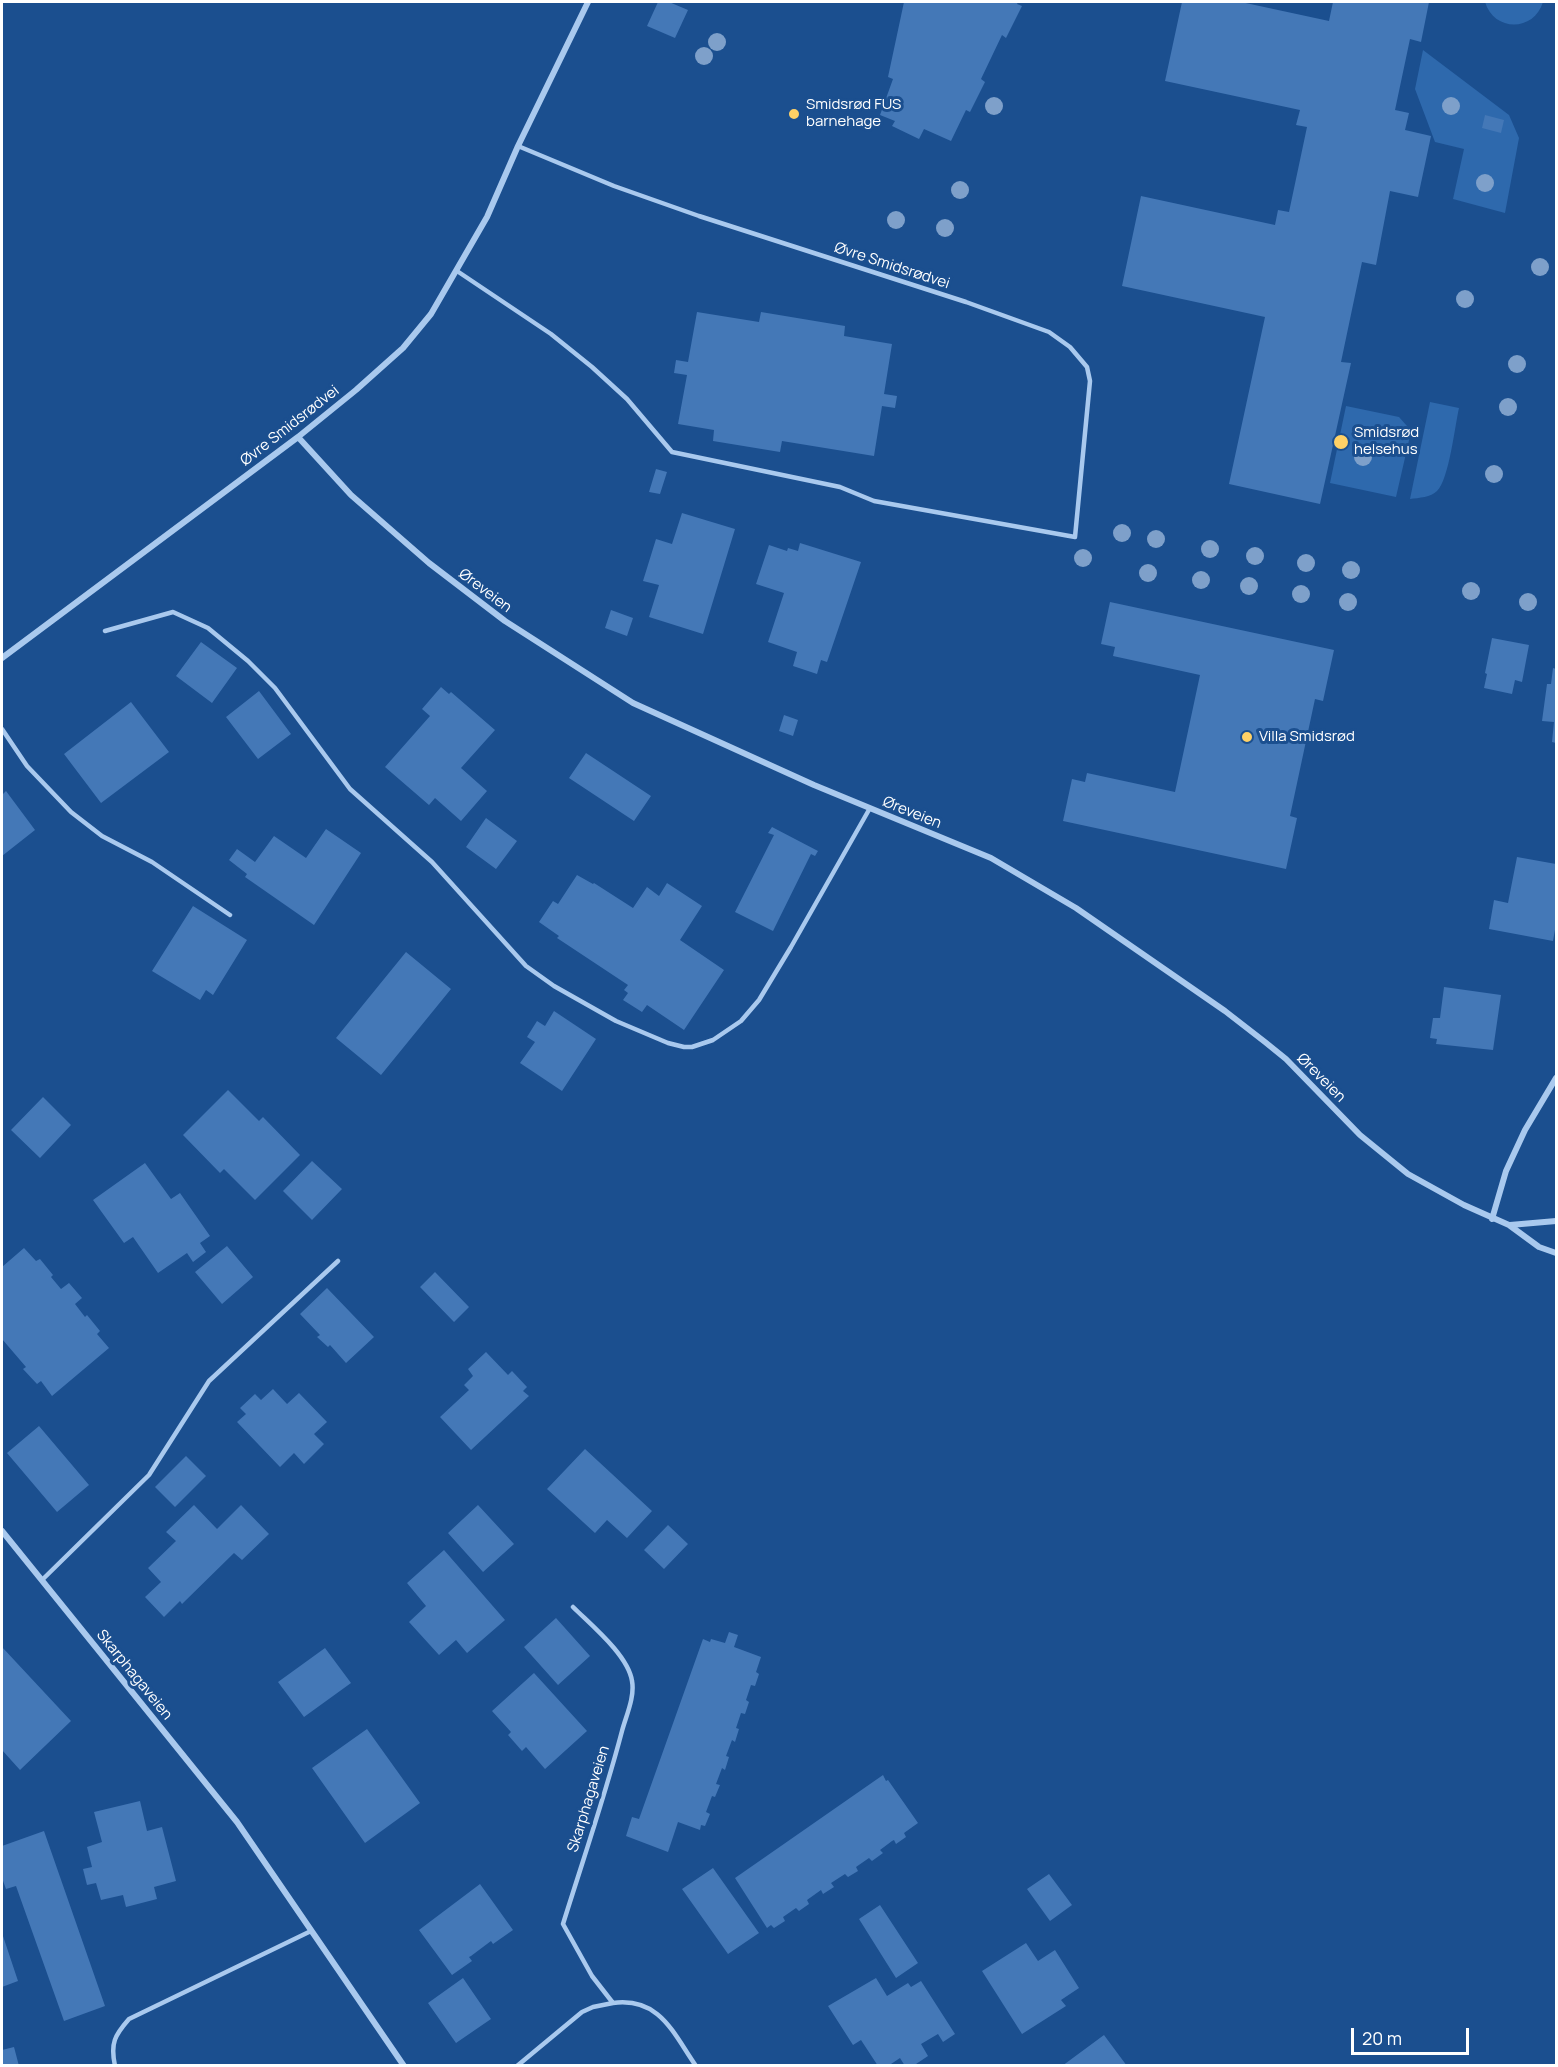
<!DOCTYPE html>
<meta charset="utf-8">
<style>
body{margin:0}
#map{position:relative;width:1558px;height:2067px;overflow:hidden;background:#1b4f8f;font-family:Manrope,sans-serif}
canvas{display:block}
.frame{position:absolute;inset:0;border:3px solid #fff;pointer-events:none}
.scale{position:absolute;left:1351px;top:2028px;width:118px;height:27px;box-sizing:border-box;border:3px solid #fff;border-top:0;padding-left:8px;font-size:18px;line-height:21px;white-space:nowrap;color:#fff;-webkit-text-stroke:4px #1b4f8f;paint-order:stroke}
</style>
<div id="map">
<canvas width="1558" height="2067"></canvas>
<div class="frame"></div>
<div class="scale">20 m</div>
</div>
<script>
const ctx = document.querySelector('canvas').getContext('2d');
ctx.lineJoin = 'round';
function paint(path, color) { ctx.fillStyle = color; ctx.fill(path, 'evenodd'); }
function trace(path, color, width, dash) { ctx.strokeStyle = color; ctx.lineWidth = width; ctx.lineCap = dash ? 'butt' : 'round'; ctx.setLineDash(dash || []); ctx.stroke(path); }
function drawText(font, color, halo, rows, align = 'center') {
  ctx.font = font + ' Manrope,sans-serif'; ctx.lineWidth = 6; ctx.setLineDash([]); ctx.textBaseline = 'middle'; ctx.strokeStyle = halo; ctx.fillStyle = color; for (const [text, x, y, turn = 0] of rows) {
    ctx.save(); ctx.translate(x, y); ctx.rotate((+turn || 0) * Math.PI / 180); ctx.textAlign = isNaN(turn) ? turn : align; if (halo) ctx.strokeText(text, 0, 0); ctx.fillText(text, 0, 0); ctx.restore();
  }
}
paint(new Path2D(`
 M1485 2H1543C1534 32 1494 32 1485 2Z
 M1423 50 1509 115 1519 138 1505 213 1453 199 1464 149 1435 142 1415 89Z
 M1430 402 1459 408C1455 425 1449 480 1437 491 1431 497 1419 498 1410 499Z
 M1346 406 1399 417 1407 426 1410 436 1396 497 1330 483Z`), '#2e69ad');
paint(new Path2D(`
 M658 2H669L688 10 675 38 647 26Z
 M904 2H1018L1017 4 1022 6 1006 38 1002 35 981 79 985 82 970 112 966 110 951 141 924 129 919 139 892 126 895 121 880 115 893 79 888 77Z
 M1182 2H1241L1329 21 1333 2H1429L1421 42 1410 39 1395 110 1409 113 1405 130 1431 136 1418 197 1390 191 1376 265 1362 262 1341 362 1351 363 1320 504 1229 484 1265 317 1122 286 1141 196 1275 225 1278 210 1289 212 1307 127 1296 125 1300 110 1165 81Z
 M1485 115 1504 120 1501 133 1482 128Z
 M697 312 759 322 761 312 845 326 844 336 892 344 884 394 897 396 895 408 882 406 874 456 782 441 780 452 713 441 714 430 678 424 687 375 674 373 676 360 688 362Z
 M656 469 667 472 660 494 649 492Z
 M682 513 735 529 703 634 649 617 659 585 643 581 656 539 672 544Z
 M800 543 861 562 827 662 821 660 817 674 793 666 797 652 768 642 784 593 756 584 769 545 787 551 788 548 798 551Z
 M1110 602 1334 650 1323 701 1315 699 1290 816 1297 818 1286 869 1063 821 1072 779 1085 782 1087 773 1175 792 1200 675 1113 656 1115 647 1101 644Z
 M611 610 633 618 627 636 605 628Z
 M1492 638 1529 645 1522 682 1515 680 1512 694 1484 688 1487 674 1485 673Z
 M201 642 237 668 212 703 176 676Z
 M1553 668 1556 669V743L1552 742 1554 722 1542 721 1547 684H1551Z
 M441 687 449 694 451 692 495 730 461 768 487 791 461 821 435 798 429 805 385 767 430 716 422 709Z
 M259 691 291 734 258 759 226 717Z
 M131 702 169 752 101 803 64 754Z
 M784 715 798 720 793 736 779 731Z
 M586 753 651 796 634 821 569 778Z
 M6 791 35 830 2 856V795Z
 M486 818 517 841 496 869 466 847Z
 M772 827 818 851 815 856 811 854 773 931 735 912 774 835 768 833Z
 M326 829 361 853 314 925 245 877 247 874 229 860 237 849 255 862 274 836 306 858Z
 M1517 857 1556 864V924L1553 941 1489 929 1494 900 1508 903Z
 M577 875 593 884 594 883 633 908 647 887 659 896 667 883 702 906 680 940 724 970 684 1030 647 1005 642 1012 623 1000 628 993 624 990 628 985 557 938 559 936 539 922 553 901 558 904Z
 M193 906 247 940 213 995 206 990 200 1000 152 971Z
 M406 952 451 989 381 1075 336 1038Z
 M1444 987 1501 995 1493 1050 1436 1044 1437 1039 1430 1038 1433 1018H1440Z
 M554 1011 596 1039 562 1091 520 1063 535 1042 527 1037 537 1021 545 1026Z
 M228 1090 259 1121 263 1117 300 1155 255 1200 224 1169 220 1173 183 1135Z
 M43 1097 71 1125 40 1158 11 1130Z
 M312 1161 342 1189 312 1220 283 1191Z
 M145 1163 171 1199 180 1193 210 1236 200 1243 206 1252 193 1262 187 1253 158 1273 133 1237 124 1243 93 1200Z
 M227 1246 253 1277 222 1304 195 1272Z
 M24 1248 36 1261 40 1259 53 1275 51 1277 61 1289 69 1283 82 1298 75 1304 85 1317 87 1315 100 1331 97 1334 109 1348 52 1396 41 1381 37 1384 23 1369 26 1367 2 1339V1267Z
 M435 1272 469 1307 454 1322 420 1287Z
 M327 1288 374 1337 346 1363 330 1345 328 1347 317 1337 320 1335 300 1314Z
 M486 1352 508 1375 512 1371 527 1387 523 1391 529 1396 471 1450 440 1417 469 1390 464 1385 473 1376 468 1369Z
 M273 1389 287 1404 299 1393 327 1422 314 1434 324 1444 304 1464 294 1453 280 1467 237 1422 246 1414 240 1408 255 1394 261 1400Z
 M39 1426 89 1485 57 1512 7 1453Z
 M585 1449 652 1511 627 1538 607 1520 595 1533 547 1489Z
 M186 1456 206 1476 175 1507 155 1487Z
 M194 1505 217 1529 241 1505 269 1534 242 1560 234 1553 182 1604 180 1601 164 1617 145 1597 161 1582 148 1568 176 1541 166 1532Z
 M478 1505 514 1544 483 1572 448 1533Z
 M668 1525 688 1544 664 1569 644 1550Z
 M444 1550 505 1620 467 1653 456 1640 439 1655 409 1622 426 1606 407 1583Z
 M556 1618 590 1656 558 1685 524 1647Z
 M729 1632 738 1635 734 1647 761 1657 756 1672 759 1674 755 1686 751 1685 746 1700 749 1702 745 1714 741 1713 736 1728 739 1729 735 1742 732 1740 726 1756 729 1757 725 1770 722 1768 716 1784 720 1785 715 1797 712 1796 706 1812 710 1814 705 1826 701 1825 700 1830 678 1822 668 1852 626 1836 632 1817 639 1819 703 1639 710 1642 711 1639 725 1643Z
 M2 1647 71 1721 20 1770 2 1750Z
 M325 1648 351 1683 304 1717 278 1682Z
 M534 1673 587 1731 545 1769 526 1747 522 1751 508 1735 511 1732 492 1711Z
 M367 1729 420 1803 365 1843 312 1768Z
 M883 1775 886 1781 888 1780 918 1823 904 1833 906 1837 896 1844 894 1840 892 1841 880 1850 883 1853 872 1861 869 1858 856 1867 858 1871 848 1877 845 1874 831 1883 834 1887 823 1894 821 1890 807 1900 809 1904 799 1911 796 1908 783 1917 785 1921 774 1928 771 1925 767 1928 735 1878Z
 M140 1801 147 1831 162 1827 176 1881 154 1887 157 1899 126 1907 123 1895 101 1900 96 1883 87 1885 83 1869 92 1867 87 1847 102 1842 94 1812Z
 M44 1831 105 2006 64 2021 16 1886 6 1889 2 1878V1846Z
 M713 1868 759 1933 728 1954 682 1889Z
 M1049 1874 1072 1905 1050 1921 1027 1889Z
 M480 1884 513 1930 493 1944 491 1941 471 1956 469 1957 472 1961 452 1975 419 1930Z
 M880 1905 918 1963 896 1978 859 1919Z
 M2 1933 18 1981 2 1987Z
 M1026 1943 1038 1961 1055 1950 1079 1988 1061 2000 1066 2006 1022 2034 982 1971Z
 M463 1978 491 2019 456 2043 428 2003Z
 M876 1978 887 1996 908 1983 911 1987 921 1981 955 2034 943 2042 938 2034 921 2044 928 2056 913 2066H905L900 2058 888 2066H878L861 2040 853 2045 828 2006Z
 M1104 2035 1127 2066H1062Z
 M14 2047 19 2066H2V2050Z`), '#4478b7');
trace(new Path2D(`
 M457 271 551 334 592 367 627 399 672 452 840 487 874 501 1075 537 1090 381 1087 367 1070 347 1049 332 966 302 699 216 614 186 518 146
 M105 631 173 612 208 628 248 661 275 688 350 789 432 862 526 966 554 986 616 1021 668 1043 684 1047H692L713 1040 741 1021 759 1000 791 947 870 808
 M2 729 27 766 71 812 102 836 152 862 230 915
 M42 1580 149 1475 209 1381 338 1261
 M613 2003C660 1997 673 2033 696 2066
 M115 2066C110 2043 115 2035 129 2019L311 1931
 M517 2066 582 2012 593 2007 613 2003 592 1976 563 1924C583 1860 605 1796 622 1731 626 1716 635 1697 632 1681 628 1655 591 1625 573 1607`), '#a9c9ee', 4.5);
trace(new Path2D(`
 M298 437 351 495 429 563 505 621 633 703 814 785 991 858 1076 908 1225 1011 1265 1042 1286 1059 1360 1135 1408 1174 1464 1205 1509 1225 1539 1247 1556 1253
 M2 658 298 437 356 390 403 348 431 314 487 217 518 146 588 2
 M1492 1219 1506 1171 1525 1130 1556 1078
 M1510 1225 1556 1221
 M2 1531 237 1822 404 2066`), '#a9c9ee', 6);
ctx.fillStyle = '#7ea0ca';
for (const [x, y] of [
 [717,42],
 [704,56],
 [994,106],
 [1451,106],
 [1485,183],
 [960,190],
 [896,220],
 [945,228],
 [1540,267],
 [1465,299],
 [1517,364],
 [1508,407],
 [1363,457],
 [1494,474],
 [1122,533],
 [1156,539],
 [1210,549],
 [1255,556],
 [1083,558],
 [1306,563],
 [1351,570],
 [1148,573],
 [1201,580],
 [1249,586],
 [1471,591],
 [1301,594],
 [1348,602],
 [1528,602]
]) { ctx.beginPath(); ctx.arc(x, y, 9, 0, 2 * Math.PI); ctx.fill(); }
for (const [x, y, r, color] of [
 [794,114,6,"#ffd166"],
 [1341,442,8,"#ffd166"],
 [1247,737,6,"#ffd166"]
]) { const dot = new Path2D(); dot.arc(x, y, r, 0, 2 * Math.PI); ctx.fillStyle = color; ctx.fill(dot); trace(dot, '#1b4f8f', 2); }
drawText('15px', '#fff', '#1b4f8f', [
 ["Smidsrød FUS",806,105],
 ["barnehage",806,122],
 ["Smidsrød",1354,433],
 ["helsehus",1354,450],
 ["Villa Smidsrød",1259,737]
], 'left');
drawText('15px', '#fff', '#1b4f8f', [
 ["Øvre Smidsrødvei",892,266,18],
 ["Øvre Smidsrødvei",290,426,-38],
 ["Øreveien",485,591,37],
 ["Øreveien",912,813,22],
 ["Øreveien",1321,1078,45],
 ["Skarphagaveien",134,1675,51],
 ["Skarphagaveien",589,1799,-73]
]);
</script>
